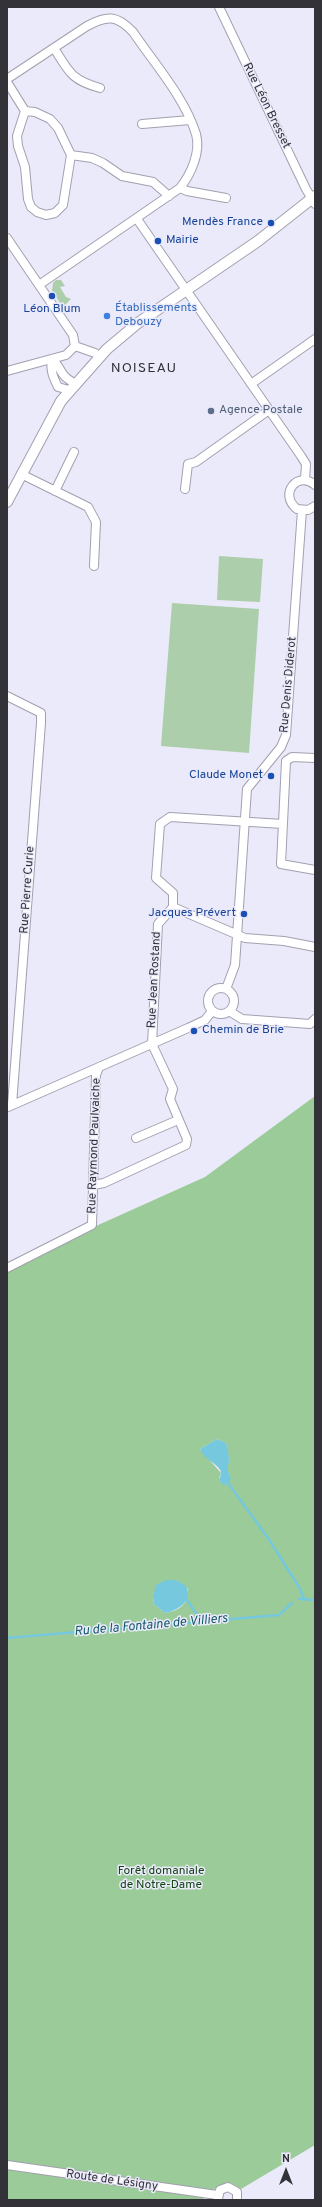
<!DOCTYPE html>
<meta charset="utf-8">
<style>
body{margin:0}
#map{position:relative;width:322px;height:2207px;overflow:hidden;background:#ebeafa;font-family:Overpass,sans-serif}
canvas{display:block}
.frame{position:absolute;inset:0;border:8px solid #333239;pointer-events:none}
.north{position:absolute;left:266px;top:2151px;width:40px;height:40px;-webkit-text-stroke:3px #ebeafa;paint-order:stroke;rotate:0deg;font-size:11px;font-weight:700;line-height:16px;text-align:center;color:#333239}
.north::after{content:'';display:block;margin:auto;width:14px;height:18px;background:#333239;clip-path:polygon(50% 0,100% 100%,50% 72%,0 100%)}
</style>
<div id="map">
<canvas width="322" height="2207"></canvas>
<div class="frame"></div>
<div class="north">N</div>
</div>
<script>
const ctx = document.querySelector('canvas').getContext('2d');
ctx.lineJoin = 'round';
function paint(path, color) { ctx.fillStyle = color; ctx.fill(path, 'evenodd'); }
function trace(path, color, width, dash) { ctx.strokeStyle = color; ctx.lineWidth = width; ctx.lineCap = dash ? 'butt' : 'round'; ctx.setLineDash(dash || []); ctx.stroke(path); }
function drawText(font, color, halo, rows, align = 'center') {
  ctx.font = font + ' Overpass,sans-serif'; ctx.lineWidth = 3; ctx.setLineDash([]); ctx.textBaseline = 'middle'; ctx.strokeStyle = halo; ctx.fillStyle = color; for (const [text, x, y, turn = 0] of rows) {
    ctx.save(); ctx.translate(x, y); ctx.rotate((+turn || 0) * Math.PI / 180); ctx.textAlign = isNaN(turn) ? turn : align; if (halo) ctx.strokeText(text, 0, 0); ctx.fillText(text, 0, 0); ctx.restore();
  }
}
paint(new Path2D(`
 M56 280H61L65 286 60 287 66 297 71 299 63 307 52 291 53 283Z
 M219 556 263 559 260 602 217 600Z
 M172 603 259 609 249 753 161 746Z`), '#acceaa');
paint(new Path2D(`
 M315 1096V2145L241 2189 231 2183C218 2186 212 2189 202 2200H7V1266L205 1177ZM217 1439 226 1443 229 1461 226 1467 230 1476 219 1478 221 1473 200 1449ZM176 1580 188 1589C189 1604 179 1611 165 1613L154 1604 153 1597Z`), '#9bcb98');
paint(new Path2D(`
 M217 1439 226 1443C228 1452 231 1460 227 1468L231 1479 227 1484 223 1485 220 1481C219 1478 221 1475 221 1472 219 1464 203 1459 200 1449Z
 M166 1580H176L186 1586C194 1601 177 1611 165 1613L154 1604 153 1597 156 1585Z`), '#75c8de');
trace(new Path2D(`
 M228 1483 268 1538 299 1587 304 1598
 M299 1599 315 1600
 M187 1600 202 1622
 M7 1638 279 1615 292 1603`), '#75c8de', 2.5);
const minor = new Path2D(`
 M219 7 306 189 315 204
 M54 48C69 72 71 80 100 88
 M7 79 87 26C107 15 117 15 133 32 154 63 185 98 196 134 201 152 191 174 180 188L39 285
 M7 82 25 111
 M25 111 35 112 50 119 58 128 71 155 63 205 55 213 46 215 37 212 31 207 28 199 25 167 18 146 17 136Z
 M142 124 190 120
 M71 155 92 158 103 163 122 176 153 182 169 196
 M180 188 187 191 226 198
 M137 219 301 456 306 464 305 480
 M7 238 73 335 75 346
 M75 346 95 353
 M52 359C50 370 53 377 58 387L69 390
 M52 359C64 370 57 374 76 384
 M7 371 66 355 75 346
 M251 384 315 339
 M21 474 88 507 96 522 94 566
 M315 485C298 470 278 494 297 509L308 510 315 506
 M185 489 188 464 196 462 269 410
 M55 491 74 452
 M7 696 41 713V723L12 1105
 M315 758 292 757 286 761 281 864 315 870
 M173 907 245 938 284 941 315 947
 M208 1001a13 13 0 1 1 26 0a13 13 0 1 1-26 0Z
 M226 989 235 965 247 789 281 747 286 735 302 510
 M229 1011 242 1019 310 1024 315 1019
 M8 1107 188 1028 205 1020 212 1011
 M136 1138 178 1120
 M93 1185 104 1183 186 1145 187 1139 170 1099 173 1089 152 1044 158 924 173 907V893L156 878 160 824 170 817 283 824
 M7 1268 92 1225 96 1075 99 1067
 M7 2165 217 2195
 M218 2199 220 2190 228 2187 237 2192V2200`);
const major = new Path2D(`
 M7 502 61 401 107 349 138 323 258 241 315 196`);
trace(minor, '#a2a0af', 10);
trace(major, '#a2a0af', 12);
trace(minor, '#fff', 8);
trace(major, '#fff', 10);
for (const [x, y, r, color] of [
 [271,223,4,"#1a4fb4"],
 [158,241,4,"#1a4fb4"],
 [52,296,4,"#1a4fb4"],
 [107,316,4,"#3f7fe0"],
 [211,411,4,"#5c6f8a"],
 [271,776,4,"#1a4fb4"],
 [244,914,4,"#1a4fb4"],
 [194,1031,4,"#1a4fb4"]
]) { const dot = new Path2D(); dot.arc(x, y, r, 0, 2 * Math.PI); ctx.fillStyle = color; ctx.fill(dot); trace(dot, '#ebeafa', 1.5); }
drawText('12px', '#333239', '#ebeafa', [
 ["Rue Léon Bresset",266,106,64],
 ["Rue Denis Diderot",289,685,-85],
 ["Rue Pierre Curie",28,890,-86],
 ["Rue Jean Rostand",155,980,-87],
 ["Rue Raymond Paulvaiche",95,1146,-88],
 ["Route de Lésigny",112,2181,8]
]);
drawText('12px', '#164399', '#ebeafa', [
 ["Mendès France",263,223],
 ["Mairie",166,241,"left"],
 ["Léon Blum",52,310,"center"],
 ["Claude Monet",263,776],
 ["Jacques Prévert",236,914],
 ["Chemin de Brie",202,1031,"left"]
], 'right');
drawText('12px', '#366cbe', '#ebeafa', [
 ["Établissements",115,309],
 ["Debouzy",115,323]
], 'left');
drawText('12px', '#4e5e75', '#ebeafa', [
 ["Agence Postale",219,411]
], 'left');
drawText('12px', '#124413', '#ebeafa', [
 ["Forêt domaniale",161,1872],
 ["de Notre-Dame",161,1886]
]);
drawText('italic 13px', '#125868', '#ebeafa', [
 ["Ru de la Fontaine de Villiers",151,1626,-5]
]);
ctx.letterSpacing = '1px';
drawText('14px', '#333239', '#ebeafa', [
 ["NOISEAU",144,369]
]);
ctx.letterSpacing = '0px';
</script>
